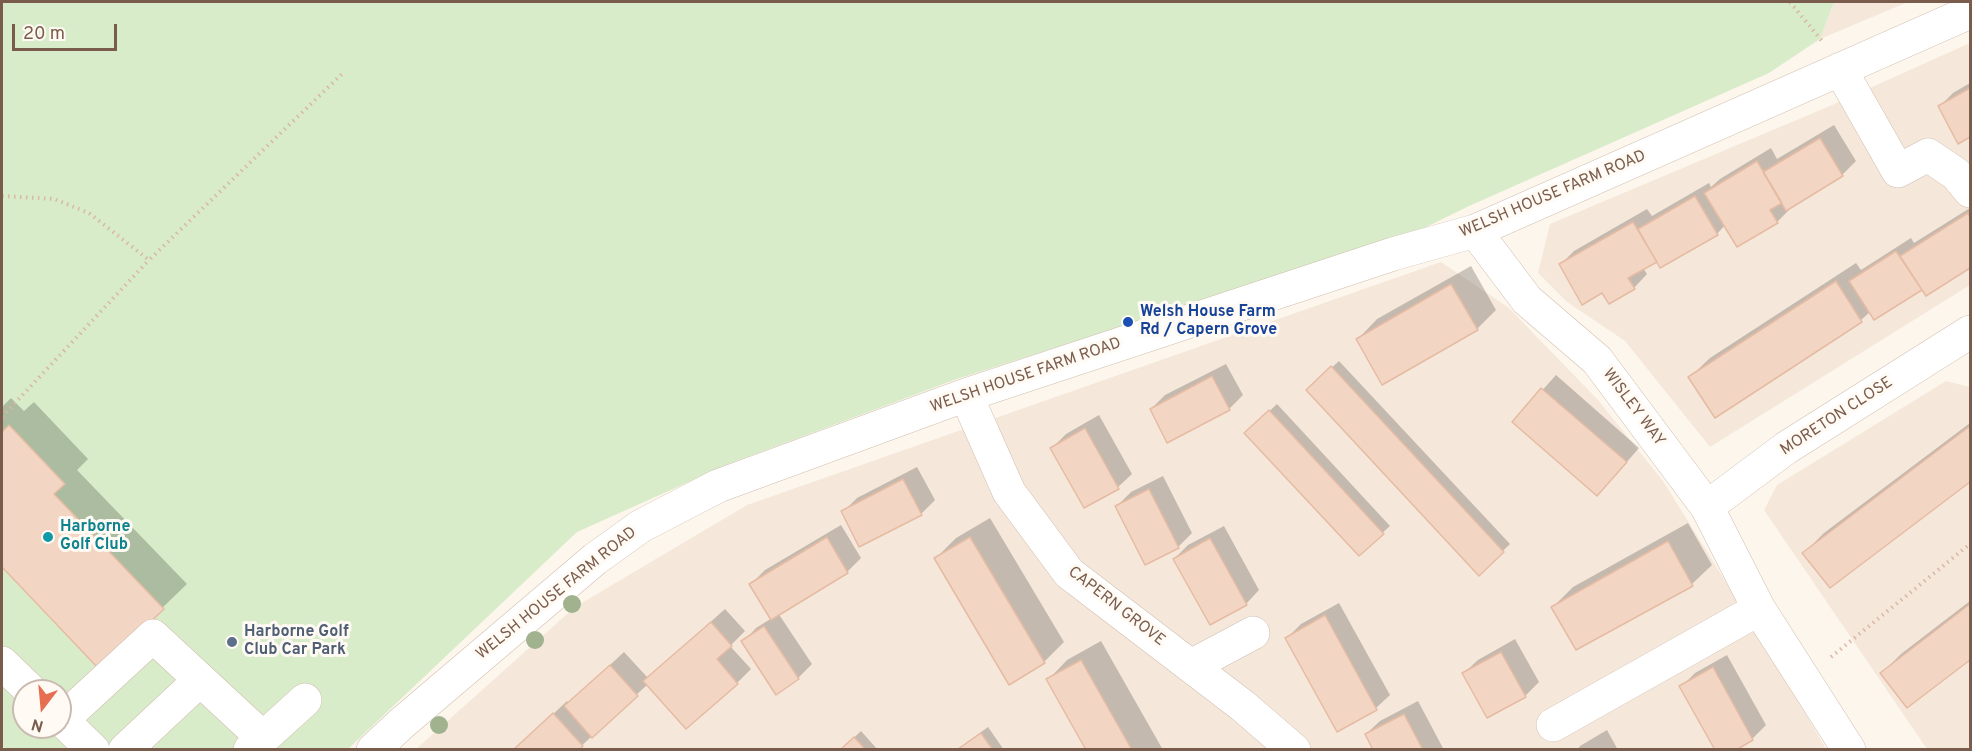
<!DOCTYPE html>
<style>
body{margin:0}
#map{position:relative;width:1972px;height:751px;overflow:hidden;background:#fdf6ec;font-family:Overpass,sans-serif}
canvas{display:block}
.frame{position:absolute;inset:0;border:3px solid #7a5c4d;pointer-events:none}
.north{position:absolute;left:12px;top:679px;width:60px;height:60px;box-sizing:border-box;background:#fffaf3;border:2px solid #cabbb1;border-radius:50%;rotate:196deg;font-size:16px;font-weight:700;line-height:24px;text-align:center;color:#7a5c4d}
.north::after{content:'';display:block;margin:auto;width:21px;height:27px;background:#e76f51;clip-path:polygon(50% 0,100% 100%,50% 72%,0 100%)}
.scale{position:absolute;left:12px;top:24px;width:105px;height:27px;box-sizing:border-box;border:3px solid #7a5c4d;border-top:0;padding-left:8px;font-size:18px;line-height:21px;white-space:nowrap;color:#7a5c4d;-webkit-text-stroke:4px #fffaf3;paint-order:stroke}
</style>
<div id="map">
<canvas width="1972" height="751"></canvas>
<div class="frame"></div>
<div class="north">N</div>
<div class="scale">20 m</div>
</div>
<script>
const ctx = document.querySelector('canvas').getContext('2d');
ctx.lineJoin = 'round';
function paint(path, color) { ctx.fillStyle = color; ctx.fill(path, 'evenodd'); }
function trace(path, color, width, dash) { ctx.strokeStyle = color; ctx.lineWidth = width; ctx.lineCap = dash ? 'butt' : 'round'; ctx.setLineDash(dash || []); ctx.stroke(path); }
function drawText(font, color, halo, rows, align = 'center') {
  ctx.font = font + ' Overpass,sans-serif'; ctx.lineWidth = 6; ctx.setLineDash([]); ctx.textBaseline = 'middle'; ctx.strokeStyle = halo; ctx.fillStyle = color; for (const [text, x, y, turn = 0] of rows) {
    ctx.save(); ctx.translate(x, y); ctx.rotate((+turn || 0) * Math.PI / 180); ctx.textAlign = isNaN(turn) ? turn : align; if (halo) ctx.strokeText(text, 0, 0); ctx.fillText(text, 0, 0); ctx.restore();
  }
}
paint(new Path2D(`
 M1834 2H1908L1820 39Z
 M1970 43V285L1710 447 1625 341 1567 302 1538 273 1550 224 1832 105Z
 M1441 262 1509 308 1598 400 1663 481 1779 667 1826 749 415 750 575 607 747 505Z
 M1946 381 1970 387V749H1927L1764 510 1777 485Z`), '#f5e8da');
paint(new Path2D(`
 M2 2H1834L1820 39 1769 73 1469 206 1412 234 957 379 731 463 577 532 348 749 6 750 2 745ZM24 691H60V727H24Z`), '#d8ecc9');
paint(new Path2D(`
 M1970 83V136L1959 142 1939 107 1953 93Z
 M1834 125 1856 161 1842 175 1791 208 1777 222 1725 225 1717 234 1643 268 1647 274 1634 288 1603 291 1560 265 1574 251 1647 209 1652 216 1709 183 1711 187 1720 179 1771 148 1777 159Z
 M1970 208V266L1926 294 1922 288 1874 318 1870 312 1861 320 1716 416 1690 377 1710 358 1856 263 1861 270 1911 238 1914 243Z
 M1471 266 1496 310 1477 329 1358 339 1377 319Z
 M1339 361 1510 544 1479 574 1315 383Z
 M1226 364 1243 395 1229 409H1151L1165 395Z
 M1556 375 1639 448 1611 480 1514 422Z
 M11 398 24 411 34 402 88 459 77 470 187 584 100 668 2 565V407Z
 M1277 404 1390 526 1359 554 1246 433Z
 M1099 415 1132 474 1118 487 1052 448 1066 434Z
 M1970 423V480L1830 586 1804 553 1824 533Z
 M917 467 935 500 921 514 843 512 857 498Z
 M1163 476 1192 533 1178 547 1117 506 1131 492Z
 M990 518 1064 642 1044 662 936 558 956 538Z
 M1688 523 1712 565 1692 584 1577 648 1553 607 1573 587Z
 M841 525 861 558 847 572 778 613 812 664 798 678 776 693 743 642 756 628 772 618 751 584 765 570Z
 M1224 526 1259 590 1246 604 1174 559 1188 545Z
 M1970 601V658L1907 706 1882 673 1901 654Z
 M1339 603 1390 695 1376 708 1287 638 1301 624Z
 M725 609 745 631 730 646 751 669 737 683 648 684 577 750H515L567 701 569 703 624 652 648 678Z
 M1515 639 1539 682 1525 696 1464 673 1478 660Z
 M1101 641 1163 750H1088L1048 680 1067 660Z
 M1727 655 1766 725 1752 739 1681 687 1695 673Z
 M1418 701 1444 750H1374L1366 734 1380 721Z
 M988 727 1004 750H960L966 743Z
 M1607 730 1618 750H1577L1580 746Z
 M861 731 878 750H841Z`), '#0003');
const building = new Path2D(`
 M1970 88V137L1958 144 1938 106Z
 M1820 138 1843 176 1786 211 1763 172Z
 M1757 161 1782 203 1770 210 1778 223 1737 247 1704 193Z
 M1695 196 1718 235 1660 268 1638 229Z
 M1968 213 1970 218V268L1926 296 1900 256Z
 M1633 222 1657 262 1628 278 1635 289 1609 304 1602 293 1582 305 1559 264Z
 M1896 251 1922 290 1874 320 1849 281Z
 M1836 281 1862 322 1715 418 1688 377Z
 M1451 284 1478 330 1382 385 1356 339Z
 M1331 366 1504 552 1479 576 1306 390Z
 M1212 376 1230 410 1167 443 1150 409Z
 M1541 388 1627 462 1597 496 1512 422Z
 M1269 410 1384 534 1359 556 1244 433Z
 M9 425 65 484 54 494 164 609 100 670 2 567V432Z
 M1970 426V482L1830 588 1802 553Z
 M1085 428 1119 489 1084 508 1050 448Z
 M903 479 922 515 859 547 841 511Z
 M1149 489 1179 548 1145 565 1115 506Z
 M827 537 848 573 771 620 749 584Z
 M970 537 1045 663 1009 685 934 558Z
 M1210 538 1247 605 1210 625 1173 559Z
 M1668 541 1693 586 1576 650 1551 607Z
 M1970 604V660L1907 708 1880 673Z
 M1325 615 1377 710 1337 732 1285 638Z
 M711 622 732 646 717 659 738 684 686 729 643 681Z
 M764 626 799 679 776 695 741 641Z
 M1501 652 1526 697 1487 718 1462 673Z
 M1081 660 1132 750H1086L1046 679Z
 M610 665 638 696 592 738 564 706Z
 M1713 667 1753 740 1736 750H1715L1679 686Z
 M553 713 583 746 579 750H513Z
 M1404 714 1423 750H1373L1365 734Z
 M981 733 993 750 958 749Z
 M854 737 866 750H840Z`);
paint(building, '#f3d5c3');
trace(building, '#e6bba3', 1.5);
const minor = new Path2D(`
 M1840 69 1898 171 1928 155 1956 174 1970 191
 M1475 231 1527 300 1597 360 1707 507 1759 609 1849 750
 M966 395 1009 492 1069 573 1243 706 1294 750
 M1707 507 1786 448 1970 332
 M2 663 31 691
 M1191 666 1253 633
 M60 718 93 750
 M62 720 153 636 263 738
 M1553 725 1759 609
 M125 750 200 680
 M250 750 305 700
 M373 750 402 723 595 559 641 526 718 486 966 395 1393 254 1475 231 1970 12`);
trace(minor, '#d1beb0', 34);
trace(new Path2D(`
 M1790 2 1822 41
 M2 196 54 199 89 213 149 260 344 72
 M2 417 149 260
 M1831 657 1970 544`), '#d9b8a5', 4, [1.5, 4.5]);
trace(minor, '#fff', 33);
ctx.fillStyle = '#a0b28e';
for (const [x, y] of [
 [572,604],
 [535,640],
 [439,725]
]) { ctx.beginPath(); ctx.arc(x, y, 9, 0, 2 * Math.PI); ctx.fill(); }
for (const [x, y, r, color] of [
 [1128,322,6,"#1a4fb4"],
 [48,537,6,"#0f9aa8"],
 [232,642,6,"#5c6f8a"]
]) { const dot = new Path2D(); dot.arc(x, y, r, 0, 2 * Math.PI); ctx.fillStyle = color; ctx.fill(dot); trace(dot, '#fffaf3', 2); }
drawText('16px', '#7a5c4d', '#fffaf3', [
 ["WELSH HOUSE FARM ROAD",1553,195,-23],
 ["WELSH HOUSE FARM ROAD",1026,376,-19],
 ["WISLEY WAY",1633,408,53],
 ["MORETON CLOSE",1837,417,-33],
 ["WELSH HOUSE FARM ROAD",557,594,-39],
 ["CAPERN GROVE",1116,607,38]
]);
drawText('bold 16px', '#164399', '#fffaf3', [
 ["Welsh House Farm",1140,313],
 ["Rd / Capern Grove",1140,331]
], 'left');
drawText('bold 16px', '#0d838f', '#fffaf3', [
 ["Harborne",60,528],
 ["Golf Club",60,546]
], 'left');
drawText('bold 16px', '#4e5e75', '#fffaf3', [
 ["Harborne Golf",244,633],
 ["Club Car Park",244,651]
], 'left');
</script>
